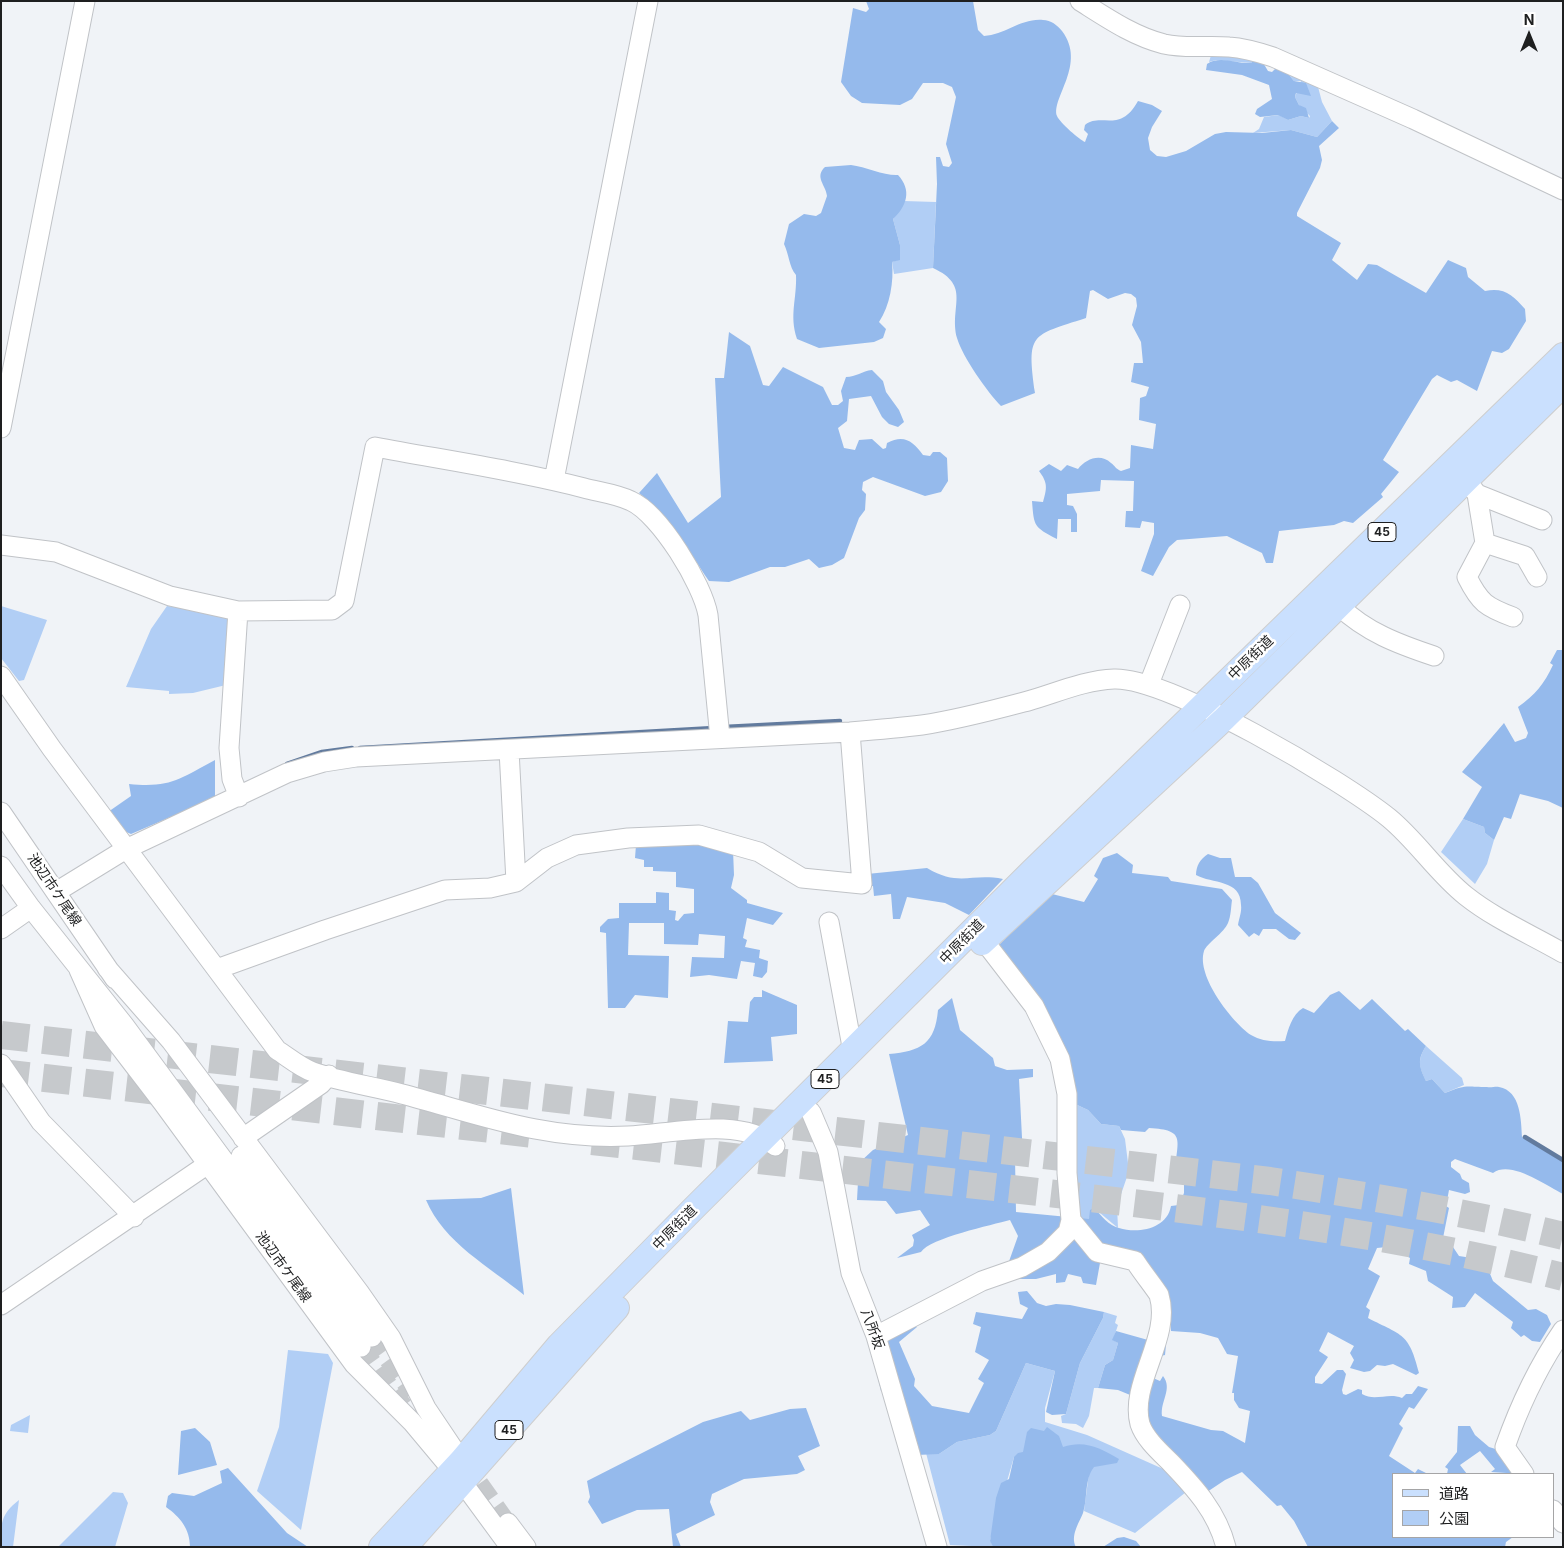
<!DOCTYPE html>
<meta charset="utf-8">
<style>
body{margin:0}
#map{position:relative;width:1564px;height:1548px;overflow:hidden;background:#f0f3f7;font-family:Inter,"Noto Sans JP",sans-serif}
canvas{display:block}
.frame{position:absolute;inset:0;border:2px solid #1e1f20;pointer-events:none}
.legend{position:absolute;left:1392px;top:1473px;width:162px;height:65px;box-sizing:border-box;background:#fff;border:1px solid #a5a5a6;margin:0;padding:6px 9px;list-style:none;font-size:15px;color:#1e1f20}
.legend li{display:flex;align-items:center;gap:10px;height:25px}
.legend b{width:25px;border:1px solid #a5a5a6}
.north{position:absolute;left:1504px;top:10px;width:50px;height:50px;-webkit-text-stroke:4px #fff;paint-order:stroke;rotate:0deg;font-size:14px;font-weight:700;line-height:20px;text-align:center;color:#1e1f20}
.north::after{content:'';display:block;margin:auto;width:18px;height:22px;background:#1e1f20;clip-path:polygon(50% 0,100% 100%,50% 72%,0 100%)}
</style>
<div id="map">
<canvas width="1564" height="1548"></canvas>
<div class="frame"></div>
<ul class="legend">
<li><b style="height:6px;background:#cae0fe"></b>道路</li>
<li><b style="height:14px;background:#b1cef5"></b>公園</li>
</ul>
<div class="north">N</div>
</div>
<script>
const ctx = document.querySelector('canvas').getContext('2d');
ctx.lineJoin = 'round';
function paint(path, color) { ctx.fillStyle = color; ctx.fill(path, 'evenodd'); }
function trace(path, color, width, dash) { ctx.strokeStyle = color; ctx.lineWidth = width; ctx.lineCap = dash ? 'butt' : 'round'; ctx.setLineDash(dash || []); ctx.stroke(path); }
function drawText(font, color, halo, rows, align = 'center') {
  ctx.font = font + ' Inter,"Noto Sans JP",sans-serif'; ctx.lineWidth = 5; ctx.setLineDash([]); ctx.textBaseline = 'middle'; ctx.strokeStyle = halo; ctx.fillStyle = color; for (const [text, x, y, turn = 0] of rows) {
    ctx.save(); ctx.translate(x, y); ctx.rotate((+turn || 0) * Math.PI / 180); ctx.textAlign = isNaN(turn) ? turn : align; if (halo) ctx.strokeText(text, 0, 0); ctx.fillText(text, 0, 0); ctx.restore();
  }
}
paint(new Path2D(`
 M1212 52 1256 58 1251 63 1216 60 1209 62Z
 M1285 70 1317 83 1322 102 1332 121 1317 137 1291 130 1253 133 1259 129 1264 117 1279 115 1288 120 1301 116 1309 118 1310 116 1299 105 1295 97 1301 81H1294Z
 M904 201 936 202 933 268 894 274 892 262 900 259V245L893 219Z
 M1 606 47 620 24 680 19 681 1 658Z
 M167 606 227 614 231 620 226 685 193 693 169 694V691L126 687 151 629Z
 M1463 819 1484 827 1485 833 1494 840 1487 864 1475 884 1441 852Z
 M1426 1046 1462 1078 1464 1085 1445 1093 1432 1079 1426 1081C1419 1067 1417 1060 1426 1046Z
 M1073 1103 1088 1110 1101 1124 1119 1126 1125 1139 1129 1171 1117 1206 1118 1228 1094 1208 1089 1219H1076Z
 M1104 1312 1117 1316 1115 1323 1118 1325 1113 1340 1118 1343 1113 1360 1105 1365 1098 1388H1094L1089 1416 1083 1428 1076 1424 1062 1423 1061 1416 1066 1414 1080 1363 1103 1318Z
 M288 1350 328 1354 333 1363 301 1530 257 1491 279 1427Z
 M1026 1363 1055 1371 1045 1408V1422L1087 1435 1170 1472 1186 1492 1135 1533 1084 1511 1089 1473 1035 1463 1014 1457 990 1540 993 1547 950 1545 926 1453 939 1454 957 1442 990 1435 996 1431Z
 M30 1415 28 1433 10 1431 11 1425Z
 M113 1492 123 1493 128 1503 115 1547H58Z
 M19 1500 13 1547H1C1 1523 0 1515 19 1500Z`), '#b1cef5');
paint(new Path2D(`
 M866 1H973L978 30 984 36C1005 35 1021 18 1043 20 1051 20 1057 25 1062 31 1087 64 1051 98 1057 116 1060 123 1080 140 1085 142L1088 134 1084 130 1085 125C1101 112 1120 134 1138 101L1152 105 1162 111 1152 127 1148 138 1150 150 1157 156 1166 157 1186 151 1215 134 1226 132 1262 133 1291 130 1317 137 1332 121 1339 128 1319 146 1322 160 1320 168 1297 213V216L1341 243 1332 260 1357 280 1368 264 1377 265 1426 293 1448 260 1466 268 1468 277 1485 291C1504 287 1513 295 1525 309L1526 321 1509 349 1502 353 1492 351 1477 391 1457 380 1451 382 1437 375 1432 379 1383 460 1399 472 1381 494 1383 497 1353 523 1344 521 1334 525 1279 531 1273 563H1266L1262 553 1227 536 1177 540 1169 547 1153 576 1141 571 1154 534V523L1142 521 1140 528 1125 527 1126 511H1133L1134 481 1101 480 1100 491 1067 494V505L1073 506 1077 514V532H1071V519H1058L1057 539C1034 527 1034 527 1032 501L1043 502C1047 488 1048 483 1039 471L1049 464 1061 471 1067 465 1078 469C1086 459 1100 453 1111 463 1115 466 1116 469 1121 471L1130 468 1131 445 1153 449 1156 424 1139 420 1140 398 1146 396 1149 387 1131 382 1134 363H1143L1141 342 1132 325 1137 306 1136 298 1131 294 1125 293 1108 299 1093 290 1090 291 1086 318C1030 336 1027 333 1035 393L1001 406C988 393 962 356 957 338 949 306 972 286 933 268L937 184 936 157H940L943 166 949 167 952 163 946 144 956 97 952 87 943 83H923L912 99 900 105 862 103 851 96 841 82 853 8 866 12 869 9Z
 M1256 58 1262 61 1268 71 1272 72 1276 68 1285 70 1294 81 1306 83 1311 96 1296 93 1295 97 1299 105 1306 108 1309 118 1301 116 1288 120 1278 115 1260 117 1255 114 1257 109 1272 99 1269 85 1242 75 1206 70 1207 64C1220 55 1236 64 1251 63Z
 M851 165C866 167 885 176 898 175 912 190 907 206 893 219L900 245V260L892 262C894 281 890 306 879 322L886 329 883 338 874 342 819 348 797 339C789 315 797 299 796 275 789 267 789 254 784 244L789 224 804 214 816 216 821 213 827 196C826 185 814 177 825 167Z
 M729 332 750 346 763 385 769 386 783 367 823 387 832 405H838L843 401 841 391 846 377C856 377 862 371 872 370L883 381 886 392 899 410 904 422 898 427 889 424 882 417 871 396 849 399 847 421 838 428 844 448 855 450 859 440 872 439 883 449 886 448 887 443C904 434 913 441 923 455L930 456 933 452H940L947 458 948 481 941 492 925 496 873 477 863 482 862 490 866 494 865 510 859 518 844 558 832 565 819 568 809 559 785 567H770L729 582 709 581C688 550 669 516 639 493L657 473 688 523 721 497 715 378H724Z
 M1557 650H1563V808L1548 801 1520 794 1511 819 1504 817 1494 840 1485 833 1484 827 1463 819 1482 787 1462 772 1504 723 1515 742 1526 738 1528 733 1518 707C1535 695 1544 684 1553 665L1550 663Z
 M215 760V798L131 834 124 831 108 812 131 796 129 784C171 788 179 779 215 760Z
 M683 841 733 850 734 875 731 888 747 900V903L783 913 773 925 747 918 743 938 747 940 745 947 760 950 759 958 768 961 767 972 762 978 753 976 755 963 741 961 737 979 709 975 690 977 692 957 724 958 725 936 699 934 698 945 664 944V923H629L628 955 669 956 668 998 635 995 625 1008H608L606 933 600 932V927L608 919 619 918V903H656V892L669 893V910L676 911 675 920 678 921 684 914 694 913V889L676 887V872L653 871V867H644V860L635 858 636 845Z
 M1117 853 1133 865 1132 873 1168 877 1171 881 1222 889 1232 900C1231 907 1231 916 1228 923 1224 933 1207 943 1204 951 1196 976 1232 1022 1251 1035 1261 1041 1273 1042 1285 1041 1288 1030 1292 1014 1303 1008L1314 1013 1330 995 1339 991 1360 1010 1372 999 1405 1031 1408 1029 1426 1046C1417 1060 1419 1066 1426 1081L1432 1079 1445 1093C1467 1084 1465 1087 1487 1087 1491 1088 1496 1086 1499 1087 1521 1091 1521 1120 1522 1137L1563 1162V1194C1545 1185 1511 1160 1493 1173L1455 1159 1451 1162V1167L1460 1174 1462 1179 1469 1183 1470 1192 1465 1194 1449 1190 1446 1206 1449 1208 1442 1243 1453 1247 1459 1256 1478 1259 1486 1264 1493 1281 1528 1310 1536 1309 1547 1315 1551 1324 1540 1342 1532 1341 1524 1335 1521 1337 1511 1328 1513 1322 1475 1293 1465 1307 1452 1308 1453 1297 1428 1281 1426 1271 1409 1264 1410 1258 1395 1249 1396 1246 1377 1248 1368 1269 1380 1276 1366 1307 1370 1310 1368 1318C1403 1336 1409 1333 1419 1373L1416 1375 1393 1364 1385 1366 1377 1365 1370 1371 1364 1372 1350 1368 1354 1360 1350 1353 1354 1346 1328 1332 1319 1351 1328 1357 1315 1377V1383L1322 1384 1337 1370H1343L1346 1374 1342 1390 1343 1394 1346 1395 1358 1389 1362 1390V1394C1375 1402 1388 1392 1402 1398L1406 1394H1412L1418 1386 1428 1389 1414 1409 1409 1407 1399 1424 1403 1428 1389 1456 1415 1473 1418 1469 1428 1474H1393V1537H1513L1506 1542 1505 1547H1308L1294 1521 1281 1505 1277 1506 1242 1472 1225 1480 1204 1494 1143 1422 1153 1378 1160 1381 1163 1376C1173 1389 1160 1401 1162 1416L1211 1430 1223 1431 1245 1443 1250 1411 1239 1408 1234 1400V1393H1232L1238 1356 1227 1354 1218 1338 1200 1333 1171 1331C1172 1290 1132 1270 1102 1252L1096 1285 1083 1283 1081 1277 1068 1274 1065 1282 1056 1283V1274L1036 1279H1012L1007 1267 1018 1236 1010 1220C992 1225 930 1238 921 1252L897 1258 913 1246 914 1240 912 1235 930 1225 920 1210 896 1214 886 1201 857 1200 859 1163 873 1150 908 1135 889 1054C921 1051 935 1044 938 1010L952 998 960 1030 993 1058 995 1066 1007 1070 1033 1069V1077L1019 1079 1023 1157 1015 1158 1016 1212 1089 1219 1090 1210 1094 1208C1101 1215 1109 1226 1119 1228 1138 1234 1167 1229 1171 1206L1179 1205 1184 1193V1174L1175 1172C1177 1140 1187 1130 1149 1128L1145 1132 1121 1130 1119 1126 1101 1124 1088 1110 1073 1103 997 947 1039 903 1052 894 1084 902 1098 879 1094 876 1103 858Z
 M1208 854 1220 858H1231L1235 877H1251L1258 883 1275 913 1301 933 1295 940 1289 939 1276 929H1263L1259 936 1254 933 1249 937 1238 925C1239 918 1242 912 1241 905 1241 879 1212 884 1196 875 1196 866 1200 859 1208 854Z
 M927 868C959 887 970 873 1003 879L969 915 945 903 907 897 900 919H893L891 894 874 896 873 886 867 887V874Z
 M762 990 797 1005V1034L771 1037 773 1061 724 1063 728 1021 748 1022 750 1002 754 997H762Z
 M511 1188 524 1295C490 1267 444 1243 426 1200L481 1198Z
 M1027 1291 1037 1303 1046 1306 1056 1304 1070 1305 1104 1312 1103 1318 1080 1363 1066 1414 1052 1415 1046 1412 1055 1371 1026 1363 996 1431 990 1435 957 1442 939 1454 917 1455 895 1391H881L870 1345 911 1321 917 1327 899 1342 915 1379 914 1386 932 1406 969 1413 984 1383 978 1379 989 1360 975 1352 981 1327 973 1324 976 1312 1022 1319 1028 1308 1020 1304 1018 1292Z
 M1116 1331 1148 1340 1167 1334 1165 1355 1156 1357 1135 1397 1118 1390 1098 1388 1105 1365 1113 1360 1118 1343 1112 1340Z
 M806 1408 820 1446 798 1456 805 1470 797 1474 744 1479 712 1494 710 1502 715 1515 676 1534 681 1547H673L669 1509 637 1510 602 1524 588 1502 590 1497 587 1481 703 1422 741 1411 750 1420 790 1409Z
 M1458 1426H1470L1475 1435 1489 1447 1502 1451 1522 1474 1491 1472 1495 1469 1480 1451 1460 1465 1467 1474H1447L1448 1469 1445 1467 1457 1452Z
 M1047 1427 1059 1436 1063 1447C1085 1440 1100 1448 1119 1459L1117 1463 1094 1467C1084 1480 1088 1498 1083 1513 1079 1523 1070 1536 1076 1547H993L990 1541 996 1498 1001 1483 1009 1479 1014 1457 1018 1453 1023 1452 1027 1432 1031 1428 1044 1431Z
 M195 1428 210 1442 217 1465 178 1475 181 1431Z
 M228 1468 287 1533 308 1547H190C190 1529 180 1517 166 1507L168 1496 172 1493 194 1496 222 1483 220 1471Z
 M1124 1537 1136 1541 1141 1547H1103L1117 1538Z`), '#95baec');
trace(new Path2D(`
 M724 727 840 721
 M360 748 714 728
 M287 764 322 752 352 748
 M1525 1137 1563 1160`), '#627b9e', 4.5);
trace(new Path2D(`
 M372 1337 413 1393
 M361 1347 403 1406
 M463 1461 517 1537`), '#c6c9cc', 19, [19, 9]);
trace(new Path2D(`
 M1 1035 1270 1181C1369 1196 1466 1212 1563 1236
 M1 1073 534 1134
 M592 1141C744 1158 896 1176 1047 1193 1221 1213 1394 1233 1563 1277`), '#c6c9cc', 28, [28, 14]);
const minor = new Path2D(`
 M1080 1C1107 18 1133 36 1164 44 1186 49 1207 45 1229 47 1245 48 1258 52 1273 57L1413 119 1563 190
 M1 428 85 1
 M554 480 648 1
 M1466 480 1477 494 1485 543 1467 577C1480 603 1486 607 1513 617
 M1477 494 1542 520
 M1485 543 1525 556 1537 577
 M1 545 56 552 170 596 238 611 332 610 344 601 375 447C444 460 515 470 584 488 599 492 617 494 631 501 660 514 703 585 708 615L720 738
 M1339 606C1366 632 1398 644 1434 656
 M238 611 229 748 232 779 239 797
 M1 676 52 749 277 1050C288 1057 301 1068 313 1072 341 1082 372 1086 402 1094 481 1115 544 1140 628 1136 671 1134 741 1116 775 1146
 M1149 684 1180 605
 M509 750 516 882
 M1 812 115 979
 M1 866 31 908 124 1025 361 1347
 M56 892 126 849 287 773 324 762 356 757 850 732C874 730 898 728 922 725 957 720 994 710 1028 701 1056 693 1085 680 1114 679 1169 677 1343 781 1389 818 1417 841 1437 873 1466 896 1495 919 1530 934 1563 953
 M829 922 853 1052
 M1 929 31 908
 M107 968 171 1041 359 1292 391 1338 426 1408 469 1472
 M217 969 325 930 445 890 490 888 516 882 547 858 576 845 628 838 699 835 759 852 802 878 862 884 850 732
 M79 970 104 1026 163 1103 354 1364 412 1422 463 1483 510 1547
 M1 1064 41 1122 134 1217
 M811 1112 828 1152 851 1273 876 1336 937 1547
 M243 1138 321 1084 329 1075
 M241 1156 372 1337
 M1071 1220 1097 1252 1135 1261C1139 1268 1157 1291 1159 1295 1172 1338 1129 1383 1140 1424 1145 1439 1160 1452 1171 1463 1195 1488 1217 1512 1226 1547
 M1 1305 208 1164
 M876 1336 982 1281 1022 1267 1048 1252 1068 1232 1071 1220 1067 1173V1094L1060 1059 1034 1006 984 941
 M1524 1474 1505 1447C1519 1407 1539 1365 1563 1330
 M1553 1510 1563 1523
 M508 1523 526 1547`);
const major = new Path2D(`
 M982 943 1224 719 1563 385
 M381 1547 461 1461 559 1345 691 1211 1031 872 1563 355
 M405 1547 617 1308`);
trace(minor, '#c0c3c7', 21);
trace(major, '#cecece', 26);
trace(minor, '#fff', 19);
trace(major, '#cae0fe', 24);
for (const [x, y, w] of [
 [1382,532,28],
 [825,1079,28],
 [509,1430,28]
]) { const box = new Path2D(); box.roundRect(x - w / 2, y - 9.5, w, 19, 4); ctx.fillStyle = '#fff'; ctx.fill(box); trace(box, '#1e1f20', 1); }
drawText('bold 12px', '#1e1f20', null, [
 ["45",1382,532],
 ["45",825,1079],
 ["45",509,1430]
]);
drawText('14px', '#1e1f20', '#fff', [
 ["中原街道",1251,658,-44],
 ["池辺市ケ尾線",54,890,56],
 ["中原街道",962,942,-45],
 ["中原街道",675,1228,-45],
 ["池辺市ケ尾線",283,1267,54],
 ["八所坂",872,1329,70]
]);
</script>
